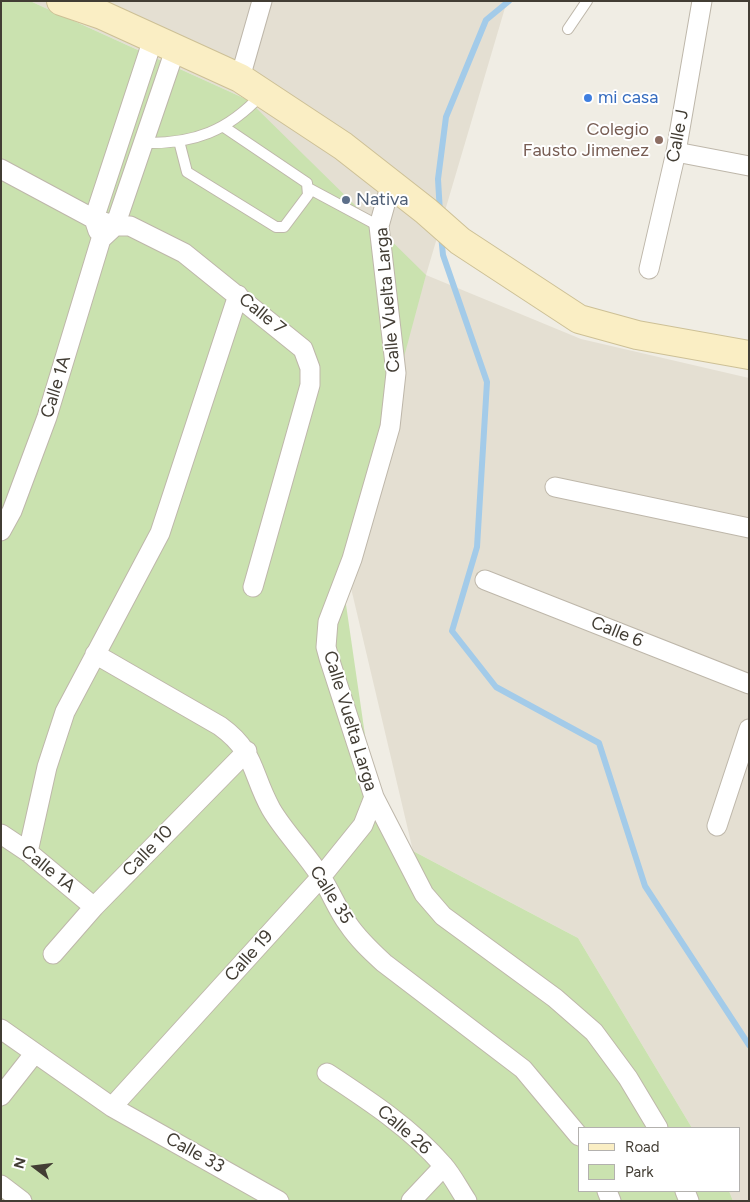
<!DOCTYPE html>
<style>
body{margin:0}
#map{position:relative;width:750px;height:1202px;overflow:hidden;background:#f0ede4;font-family:Figtree,sans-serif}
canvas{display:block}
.frame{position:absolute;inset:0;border:2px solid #423d34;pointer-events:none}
.legend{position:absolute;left:578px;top:1127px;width:162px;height:65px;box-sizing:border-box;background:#fff;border:1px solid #b3b1ae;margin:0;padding:6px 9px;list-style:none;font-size:15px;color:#423d34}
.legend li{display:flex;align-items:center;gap:10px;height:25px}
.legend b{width:25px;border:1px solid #b3b1ae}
.north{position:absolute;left:10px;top:1142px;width:50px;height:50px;-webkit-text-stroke:4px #fff;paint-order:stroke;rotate:285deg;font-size:14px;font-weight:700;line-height:20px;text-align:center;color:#423d34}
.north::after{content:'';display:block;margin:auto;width:18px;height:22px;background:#423d34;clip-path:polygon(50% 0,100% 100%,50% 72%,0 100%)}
</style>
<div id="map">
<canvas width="750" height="1202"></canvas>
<div class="frame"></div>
<ul class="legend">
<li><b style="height:6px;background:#faeec4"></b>Road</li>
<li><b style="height:14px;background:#cae2af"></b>Park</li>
</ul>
<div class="north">N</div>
</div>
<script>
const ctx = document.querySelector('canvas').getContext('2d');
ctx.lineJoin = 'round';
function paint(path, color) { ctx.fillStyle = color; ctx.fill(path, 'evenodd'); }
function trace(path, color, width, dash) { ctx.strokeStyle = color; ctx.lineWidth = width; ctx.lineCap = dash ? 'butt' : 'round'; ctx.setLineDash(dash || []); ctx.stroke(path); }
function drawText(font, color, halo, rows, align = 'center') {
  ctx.font = font + ' Figtree,sans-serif'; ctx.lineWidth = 4; ctx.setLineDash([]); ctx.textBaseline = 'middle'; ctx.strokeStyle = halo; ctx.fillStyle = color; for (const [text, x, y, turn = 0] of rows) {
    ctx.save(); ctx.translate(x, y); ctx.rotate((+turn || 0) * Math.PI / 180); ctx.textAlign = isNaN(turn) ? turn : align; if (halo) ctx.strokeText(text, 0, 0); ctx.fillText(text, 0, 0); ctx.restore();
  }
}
paint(new Path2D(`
 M30 1H507L426 275 581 339 749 378V1201H733L729 1191H739V1128H692L578 938 413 851 347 571 248 100Z`), '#e4dfd2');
paint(new Path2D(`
 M1 1H30L248 100 426 275 343 584 374 797 413 851 578 938 692 1128H579V1191H729L733 1201H1Z`), '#cae2af');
trace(new Path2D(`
 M440 213 438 179 446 117 486 20 509 1
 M441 235 443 255 487 382 477 547 452 631 496 687 599 743 645 886 749 1045`), '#a3cbe9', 6);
const lane = new Path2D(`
 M568 29 587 1
 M179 141 187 172 276 227H284L308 195 307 183 224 127
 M144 143C194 144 228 131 262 94
 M310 189 379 226`);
const street = new Path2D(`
 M240 78 262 1
 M676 152 749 166
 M1 169 94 219 117 226H130L184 253 303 349 310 368V385L253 587
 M391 183 379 226 396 373 390 427 352 559 328 622 326 647 329 658 374 797 424 894 443 916 555 998 594 1032 628 1078 658 1128
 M98 231 94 219 153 39
 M649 269 676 152 702 1
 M555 487 749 528
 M1 531 12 511 47 417 101 239 115 226 175 50
 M485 580 749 684
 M95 654 220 726C256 752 251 773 271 809 285 833 306 853 321 877 331 892 337 909 348 924 358 939 371 951 384 963L523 1069 579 1136
 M717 826 749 729
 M1 834 28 852 94 907
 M28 852 47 767 65 712 160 533 238 295
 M53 954 94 907 247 751
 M1 1029 112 1107 279 1201
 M327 1073C368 1100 411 1128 443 1165 452 1175 459 1189 467 1201
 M1 1096 34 1054
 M112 1107 321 877 363 825 374 797
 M1 1185 22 1201
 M607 1191 611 1201
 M685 1191 689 1201
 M411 1201 444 1166`);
const secondary = new Path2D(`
 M61 1 102 15 240 78 343 146 426 211 460 241 579 319 637 335 749 355`);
trace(lane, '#beb7aa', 12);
trace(street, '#beb7aa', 21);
trace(secondary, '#cdc096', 30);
trace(lane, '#fff', 10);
trace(street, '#fff', 19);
trace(secondary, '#faeec4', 28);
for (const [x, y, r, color] of [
 [588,98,5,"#3f7fe0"],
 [659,140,5,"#8d6e63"],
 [346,200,5,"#5c6f8a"]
]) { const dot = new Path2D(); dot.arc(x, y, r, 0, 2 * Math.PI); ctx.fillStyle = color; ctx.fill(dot); trace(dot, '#fff', 2); }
drawText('18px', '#366cbe', '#fff', [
 ["mi casa",598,98]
], 'left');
drawText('18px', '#785e54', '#fff', [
 ["Colegio",649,130],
 ["Fausto Jimenez",649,151]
], 'right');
drawText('18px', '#423d34', '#fff', [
 ["Calle J",678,136,-79],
 ["Calle Vuelta Larga",388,300,-95],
 ["Calle 7",262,314,39],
 ["Calle 1A",56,387,-73],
 ["Calle 6",617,632,22],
 ["Calle Vuelta Larga",350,721,73],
 ["Calle 10",148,851,-46],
 ["Calle 1A",48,869,39],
 ["Calle 35",331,895,58],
 ["Calle 19",249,956,-48],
 ["Calle 26",404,1130,41],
 ["Calle 33",195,1153,29]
]);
drawText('18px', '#4e5e75', '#fff', [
 ["Nativa",356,200]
], 'left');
</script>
